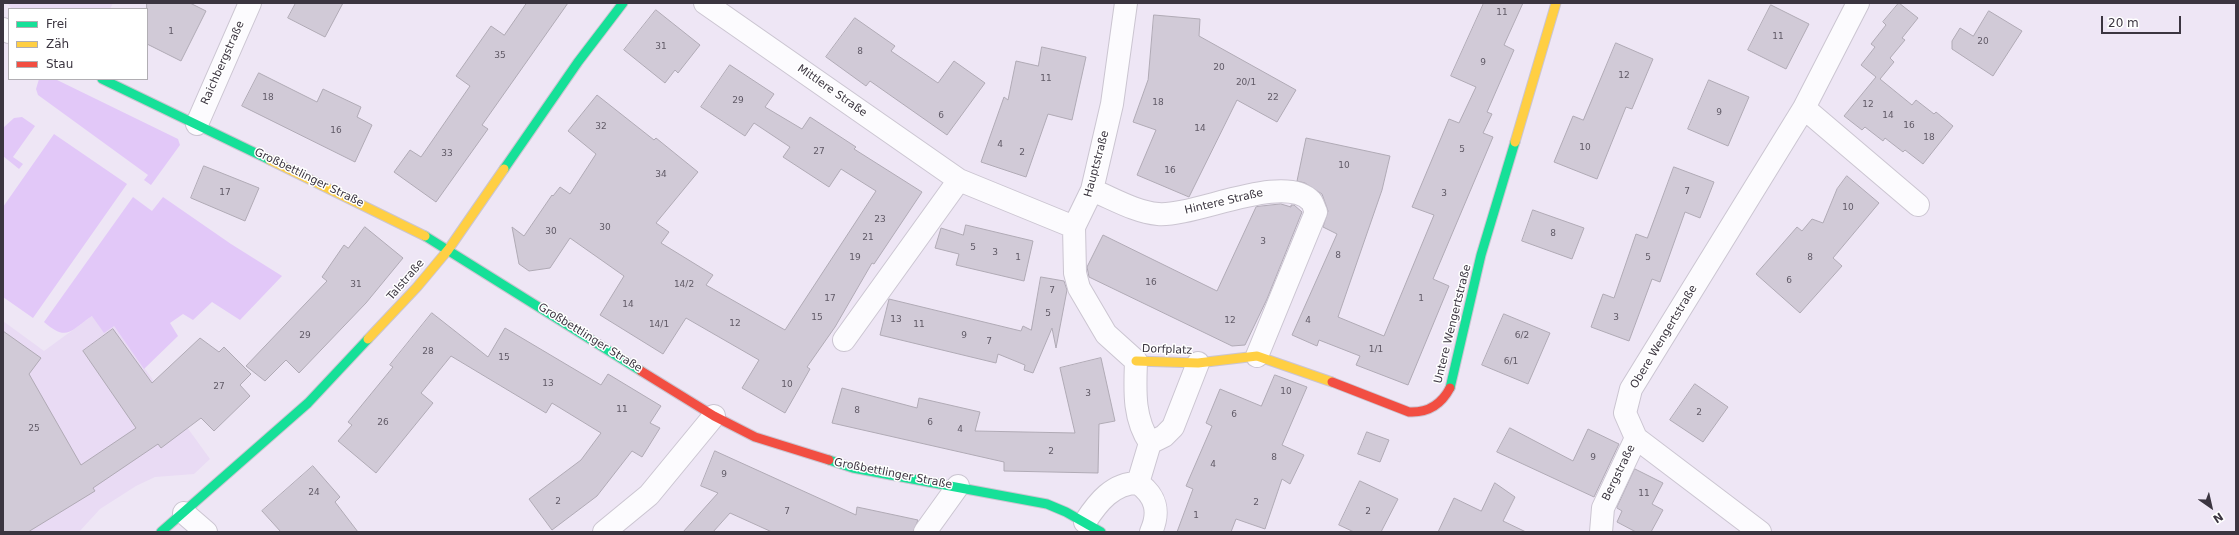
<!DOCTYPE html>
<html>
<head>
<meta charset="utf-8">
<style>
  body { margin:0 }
  #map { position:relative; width:2239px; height:535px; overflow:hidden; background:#eee6f5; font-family:"DejaVu Sans",sans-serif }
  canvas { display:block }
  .frame { position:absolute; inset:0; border:4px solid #3b3540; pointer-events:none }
  .legend { position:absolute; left:8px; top:8px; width:140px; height:72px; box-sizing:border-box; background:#fff; border:1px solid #b1aeb3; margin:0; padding:5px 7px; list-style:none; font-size:12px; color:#3b3540 }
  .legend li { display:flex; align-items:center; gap:8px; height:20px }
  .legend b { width:20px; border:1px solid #b1aeb3 }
  .north { position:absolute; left:2191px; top:487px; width:40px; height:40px; -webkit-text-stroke:3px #fff; paint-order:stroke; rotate:146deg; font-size:11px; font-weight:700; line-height:16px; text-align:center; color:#3b3540 }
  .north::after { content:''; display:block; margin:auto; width:14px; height:18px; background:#3b3540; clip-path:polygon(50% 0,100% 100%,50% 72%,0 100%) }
  .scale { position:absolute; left:2101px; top:16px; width:80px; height:18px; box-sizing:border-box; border:2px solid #3b3540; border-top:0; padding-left:5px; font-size:12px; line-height:14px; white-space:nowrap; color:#3b3540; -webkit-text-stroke:3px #fff; paint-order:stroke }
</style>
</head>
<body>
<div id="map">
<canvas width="2239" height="535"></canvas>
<div class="frame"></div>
<ul class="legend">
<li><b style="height:5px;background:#16e098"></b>Frei</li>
<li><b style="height:5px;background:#ffcf43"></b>Zäh</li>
<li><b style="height:5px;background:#f24e42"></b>Stau</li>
</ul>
<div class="north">N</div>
<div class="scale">20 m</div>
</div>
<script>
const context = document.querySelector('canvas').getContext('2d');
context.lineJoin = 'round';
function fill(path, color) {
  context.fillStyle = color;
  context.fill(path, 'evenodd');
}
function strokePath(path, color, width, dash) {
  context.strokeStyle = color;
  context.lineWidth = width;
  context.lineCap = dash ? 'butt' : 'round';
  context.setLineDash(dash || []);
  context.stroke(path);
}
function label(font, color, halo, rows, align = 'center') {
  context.font = font + ' "DejaVu Sans",sans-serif';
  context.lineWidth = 3;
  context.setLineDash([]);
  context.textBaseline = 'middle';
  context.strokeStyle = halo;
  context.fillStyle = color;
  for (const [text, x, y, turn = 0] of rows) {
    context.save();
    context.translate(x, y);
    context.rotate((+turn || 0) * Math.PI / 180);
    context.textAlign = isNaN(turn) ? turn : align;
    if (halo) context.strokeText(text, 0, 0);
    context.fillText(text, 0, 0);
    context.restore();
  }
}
fill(new Path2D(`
  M7,3H113L110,9H12Z
  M92,316L114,326L210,459L194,474L155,477L136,486L100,509L79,532H3V321L44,351Z`), '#e9dbf4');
fill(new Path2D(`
  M39,79H55L178,139L180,145L151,185L144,180L148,175L38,95L36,89Z
  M22,117L35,126L13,157L23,164L19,169L3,156V128L14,118Z
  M54,134L127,184L33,318L3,297V207Z
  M133,197L152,211L163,197L231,244L282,276L240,320L212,302L193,320L183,314L170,323L178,336L144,369L114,326L104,333L92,316C70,331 67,342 44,322Z`), '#e2c8f8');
const building = new Path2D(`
  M147,3H190L206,11L181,61L147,44Z
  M296,3H343L325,37L288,18Z
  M527,3H568L482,125L488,129L436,202L394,172L410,150L421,157L470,86L456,76L491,26L504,35Z
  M1484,3H1523L1504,45L1514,50L1487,112L1492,114L1483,133L1493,137L1433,279L1449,286L1408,385L1356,365L1360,356L1319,340L1317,346L1292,335L1337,234L1323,227L1328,211L1322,194L1305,183L1297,181L1306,138L1390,156L1382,190L1338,317L1384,336L1434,215L1412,207L1449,119L1459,123L1476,87L1451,76Z
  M1899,3L1918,18L1902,38L1905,40L1890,58L1894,62L1880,79L1912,105L1916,100L1934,114L1936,112L1953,126L1923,164L1905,150L1903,152L1885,138L1883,141L1865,127L1862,130L1844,116L1876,77L1861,65L1875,47L1871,44L1886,25L1883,22Z
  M1771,5L1809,24L1786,69L1748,50Z
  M656,10L700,45L678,73L675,70L665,83L624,50Z
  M1989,11L2022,31L1993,76L1952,49V41L1960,28L1973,36Z
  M1154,15L1200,19L1199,36L1296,90L1277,122L1237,100L1189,197L1137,175L1156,130L1133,122L1148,80Z
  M855,18L895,46L891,51L938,83L954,61L985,83L947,135L870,81L866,86L826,57Z
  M1616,43L1653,59L1632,109L1626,107L1597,179L1554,162L1573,116L1583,120Z
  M1042,47L1086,57L1072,120L1048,114L1026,177L981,162L1004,97L1008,100L1016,61L1038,66Z
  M730,65L774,94L765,107L802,129L810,117L856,147L854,149L922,192L874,264L872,263L835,327L807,367L810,369L785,413L742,388L759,360L686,318L663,354L600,315L624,276L570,238L550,268L529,271L519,264L512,227L524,236L552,195L553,196L560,187L570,194L596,154L568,131L597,95L654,140L656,138L698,172L656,223L669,232L661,243L713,275L706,285L785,330L876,191L841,169L829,187L783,157L790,147L754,123L745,136L701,107Z
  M259,73L317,102L323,89L361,107L357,117L372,125L355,162L242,106Z
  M1709,80L1749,97L1728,146L1688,129Z
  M204,166L259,188L245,221L191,198Z
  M1674,167L1714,182L1700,218L1685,212L1660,282L1652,279L1629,341L1591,327L1603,294L1614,298L1636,234L1647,238Z
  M1847,176L1879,203L1833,258L1842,266L1800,313L1756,274L1797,227L1802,231L1812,219L1823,223L1837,189Z
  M1281,204L1291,207V205H1294L1302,212L1267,299L1245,345L1232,346L1089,277L1087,267L1103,235L1217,291L1256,207Z
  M1533,210L1584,228L1572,259L1522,241Z
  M966,225L1033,241L1024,281L956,265L959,254L935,248L941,228L963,235Z
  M365,227L403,258L366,303L299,373L286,360L265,381L246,366L327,281L322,277L344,245L348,248Z
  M1041,277L1064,281L1067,290L1056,348L1052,328L1033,373L1024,370L1025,365L998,354L996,363L880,335L889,299L1021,331L1023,326L1031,330Z
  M432,313L488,357L505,328L601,385L608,374L661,406L650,423L660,428L642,457L632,451L597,496L552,530L529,499L581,460L601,433L552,403L546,413L451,356L421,393L433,403L376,473L338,441L352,425L348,422L393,367L390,365Z
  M1504,314L1550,333L1528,384L1482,365Z
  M113,329L152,383L200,338L219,352L224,347L251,374L240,385L250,396L214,431L201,418L161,448L158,444L93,488L95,491L28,532H3V331L41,358L29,374L81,465L136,428L83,351Z
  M1101,358L1115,421L1099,424L1098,473L1004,471V462L832,423L842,388L917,408L919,398L980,412L975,431L1075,433L1060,368Z
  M1275,375L1307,387L1282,445L1304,455L1290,484L1282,479L1265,529L1236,519L1231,532H1177L1193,489L1186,486L1212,426L1206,423L1220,389L1261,406Z
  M1695,384L1728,407L1703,442L1670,420Z
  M1510,428L1573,461L1588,429L1619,444L1594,497L1497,452Z
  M1367,432L1389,440L1380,462L1358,454Z
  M715,451L856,515L857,507L918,520L913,532H772L730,513L713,532H683L718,493L701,486Z
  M313,466L340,497L335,502L358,532H281L262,511Z
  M1635,469L1663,483L1652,504L1663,510L1651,532H1636L1617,522L1622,511L1617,508Z
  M1360,481L1398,499L1381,532H1354L1339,525Z
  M1495,483L1515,497L1503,521L1526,532H1438L1454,498L1481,511Z`);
fill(building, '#d1cad7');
strokePath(building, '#b0aab5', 1);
const street = new Path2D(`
  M705,3L959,180L1074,227
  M3,29L9,32
  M1804,108L1918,205
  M197,124L250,3
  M1092,190C1112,198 1135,212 1158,214C1194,217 1284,172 1311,201C1313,203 1314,208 1316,212L1257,356
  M844,340L959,180
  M1150,443L1164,436L1173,427L1198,363
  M1138,483C1156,496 1160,512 1151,532
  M184,513L206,532
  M1085,522C1098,502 1113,483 1138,483L1150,443C1133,418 1135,390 1136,361L1106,334L1079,288L1075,273L1074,227L1092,190L1112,104L1126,3
  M604,532L649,495L714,416
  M925,532L958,486
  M1601,532L1603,508L1636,438
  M1760,532L1636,438L1625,413L1631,389L1804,108L1858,3`);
const fast = new Path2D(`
  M102,79L270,160
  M504,169L578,62L623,3
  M425,236L641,371
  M1450,388L1481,255L1515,142
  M829,460L853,468L1047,504L1066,512L1101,532
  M161,532L308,403L368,339`);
const slow = new Path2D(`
  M1515,142L1556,3
  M270,160L425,236
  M368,339L417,287L448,250L504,169
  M1136,361L1198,363L1257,356L1332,382`);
const jam = new Path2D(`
  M641,371L714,416L755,437L829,460
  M1332,382L1409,412C1428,413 1441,405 1450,388`);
strokePath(street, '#cbc5d1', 24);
strokePath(fast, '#cbc5d1', 11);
strokePath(slow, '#cbc5d1', 11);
strokePath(jam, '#cbc5d1', 11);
strokePath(street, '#fcfbfe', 22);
strokePath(fast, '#16e098', 9);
strokePath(slow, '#ffcf43', 9);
strokePath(jam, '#f24e42', 9);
label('9px', '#605a66', null, [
  ["11",1502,13],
  ["1",171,32],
  ["11",1778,37],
  ["20",1983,42],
  ["31",661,47],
  ["8",860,52],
  ["35",500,56],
  ["9",1483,63],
  ["20",1219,68],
  ["12",1624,76],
  ["11",1046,79],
  ["20/1",1246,83],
  ["18",268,98],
  ["22",1273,98],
  ["29",738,101],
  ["18",1158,103],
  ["12",1868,105],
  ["9",1719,113],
  ["6",941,116],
  ["14",1888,116],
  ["16",1909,126],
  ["32",601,127],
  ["14",1200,129],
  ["16",336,131],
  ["18",1929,138],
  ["4",1000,145],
  ["10",1585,148],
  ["5",1462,150],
  ["27",819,152],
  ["2",1022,153],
  ["33",447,154],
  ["10",1344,166],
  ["16",1170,171],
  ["34",661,175],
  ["7",1687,192],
  ["17",225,193],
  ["3",1444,194],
  ["10",1848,208],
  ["23",880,220],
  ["30",605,228],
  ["30",551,232],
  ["8",1553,234],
  ["21",868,238],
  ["3",1263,242],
  ["5",973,248],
  ["3",995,253],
  ["8",1338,256],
  ["19",855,258],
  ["1",1018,258],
  ["5",1648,258],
  ["8",1810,258],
  ["6",1789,281],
  ["16",1151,283],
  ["31",356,285],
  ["14/2",684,285],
  ["7",1052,291],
  ["17",830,299],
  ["1",1421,299],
  ["14",628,305],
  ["5",1048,314],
  ["15",817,318],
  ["3",1616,318],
  ["13",896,320],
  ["12",1230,321],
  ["4",1308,321],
  ["12",735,324],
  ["14/1",659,325],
  ["11",919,325],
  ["29",305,336],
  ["9",964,336],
  ["6/2",1522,336],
  ["7",989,342],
  ["1/1",1376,350],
  ["28",428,352],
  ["15",504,358],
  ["6/1",1511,362],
  ["13",548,384],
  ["10",787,385],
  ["27",219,387],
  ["10",1286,392],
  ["3",1088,394],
  ["11",622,410],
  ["8",857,411],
  ["2",1699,413],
  ["6",1234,415],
  ["26",383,423],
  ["6",930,423],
  ["25",34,429],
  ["4",960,430],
  ["2",1051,452],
  ["8",1274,458],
  ["9",1593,458],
  ["4",1213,465],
  ["9",724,475],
  ["24",314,493],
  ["11",1644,494],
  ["2",558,502],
  ["2",1256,503],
  ["7",787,512],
  ["2",1368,512],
  ["1",1196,516]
]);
label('11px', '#3b3540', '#fff', [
  ["Raichbergstraße",223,63,-66],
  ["Mittlere Straße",832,91,35],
  ["Hauptstraße",1097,164,-75],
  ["Großbettlinger Straße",309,178,26],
  ["Hintere Straße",1224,202,-13],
  ["Talstraße",406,280,-49],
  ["Untere Wengertstraße",1453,324,-76],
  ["Obere Wengertstraße",1664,337,-59],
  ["Großbettlinger Straße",590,338,32],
  ["Dorfplatz",1167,350,2],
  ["Bergstraße",1619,473,-64],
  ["Großbettlinger Straße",893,474,11]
]);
</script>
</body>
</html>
